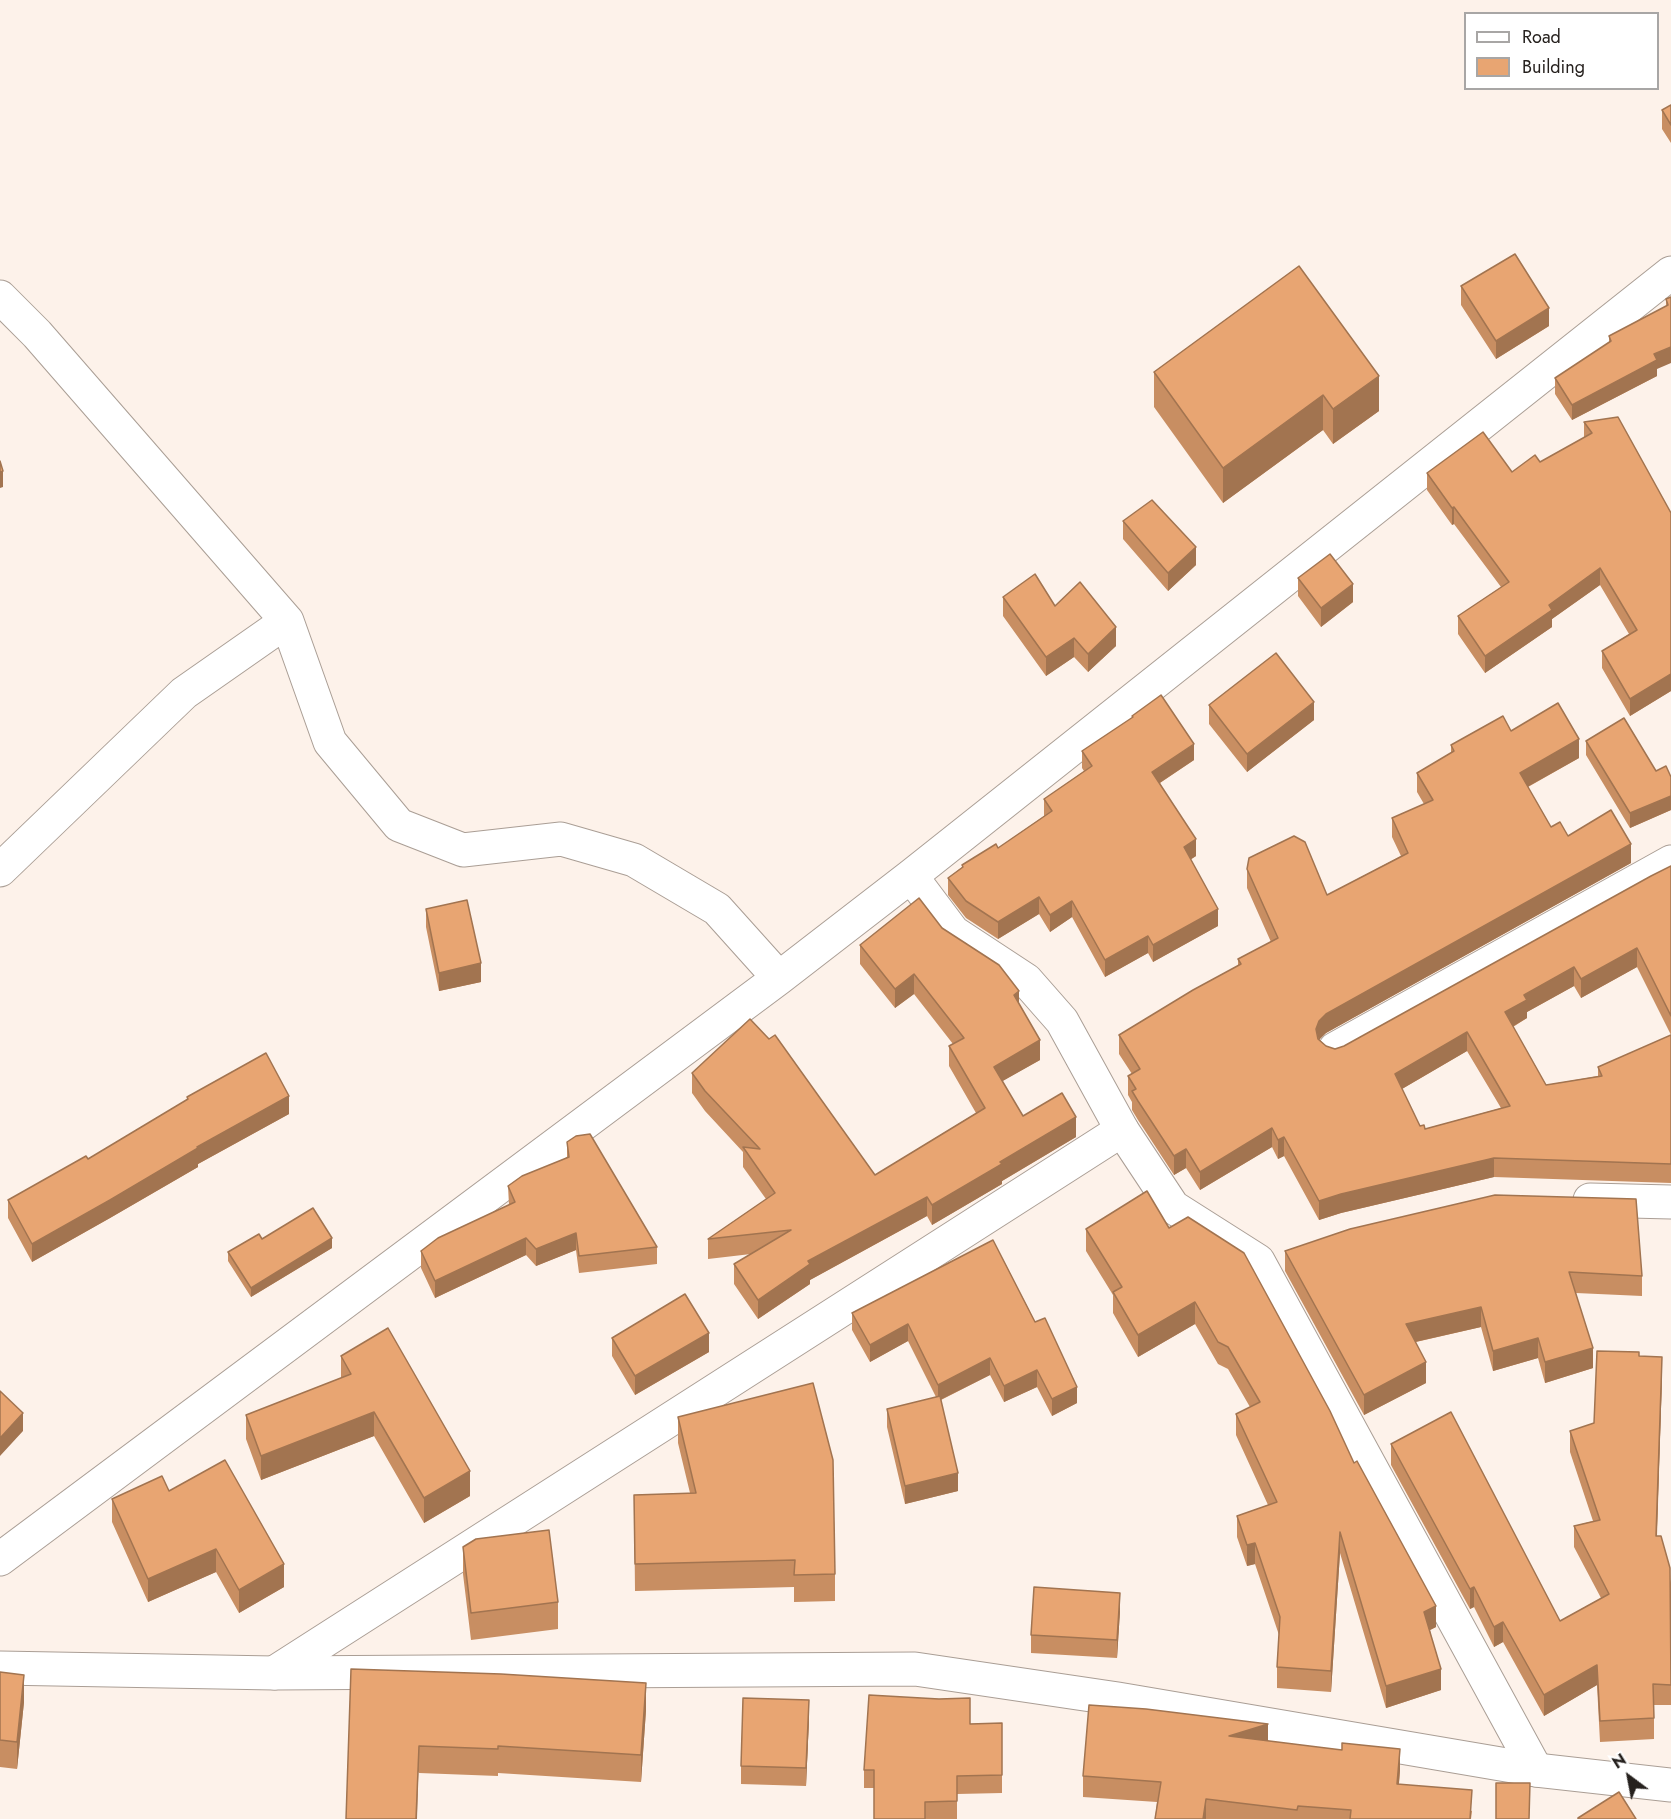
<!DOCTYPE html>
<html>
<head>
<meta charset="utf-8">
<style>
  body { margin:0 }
  #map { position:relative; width:1671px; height:1819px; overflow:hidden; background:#fdf2ea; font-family:Jost,sans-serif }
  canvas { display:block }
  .legend { position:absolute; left:1464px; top:12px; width:195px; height:78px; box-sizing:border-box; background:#fff; border:2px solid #a8a6a5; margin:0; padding:8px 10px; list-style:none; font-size:18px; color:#26211e }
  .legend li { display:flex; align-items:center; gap:12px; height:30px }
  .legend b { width:30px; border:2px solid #a8a6a5 }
  .north { position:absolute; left:1599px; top:1747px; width:60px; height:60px; -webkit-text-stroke:4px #fff; paint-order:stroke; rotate:328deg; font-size:16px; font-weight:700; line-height:24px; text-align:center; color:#26211e }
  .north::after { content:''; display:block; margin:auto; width:21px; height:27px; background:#26211e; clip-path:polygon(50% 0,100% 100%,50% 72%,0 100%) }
</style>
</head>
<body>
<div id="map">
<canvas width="1671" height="1819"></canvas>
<ul class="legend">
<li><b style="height:8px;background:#fff"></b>Road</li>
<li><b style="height:16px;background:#e8a572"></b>Building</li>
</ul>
<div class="north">N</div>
</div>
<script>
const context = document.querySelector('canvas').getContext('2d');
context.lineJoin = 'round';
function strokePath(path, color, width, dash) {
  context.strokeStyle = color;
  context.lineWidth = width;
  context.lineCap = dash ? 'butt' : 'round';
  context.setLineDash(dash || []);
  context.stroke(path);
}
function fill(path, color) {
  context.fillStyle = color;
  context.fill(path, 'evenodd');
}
const pedestrian = new Path2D(`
  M1122,1130L1173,1207L1258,1261L1536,1770
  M1590,1200L1671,1202`);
const minor = new Path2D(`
  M0,297L37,334L287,621L330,742L399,825L463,850L561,839L634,860L717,909L779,978
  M0,870L184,693L287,621
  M1335,1049L1671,862
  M0,1559L779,978L911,876L1671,273
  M274,1673L1122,1130L1062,1021L1026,980L953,932L911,876`);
const tertiary = new Path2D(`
  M0,1668L274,1673L915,1669L1118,1699L1536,1770L1671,1785`);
strokePath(pedestrian, '#aa9e95', 35);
strokePath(minor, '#aa9e95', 35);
strokePath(tertiary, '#aa9e95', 35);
strokePath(pedestrian, '#fff', 33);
strokePath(minor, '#fff', 33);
strokePath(tertiary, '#fff', 33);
fill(new Path2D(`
  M1671,105V143L1662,129V110Z
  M1299,266L1379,411L1333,444L1323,430L1223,503L1154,407V372Z
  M1461,286L1549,326L1496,359L1461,305Z
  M1671,297L1657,369V376L1572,420L1555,394V378L1609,343V336L1666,306V299Z
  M1584,422L1671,513V691L1630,716L1602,668V651L1629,634L1600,585L1552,619V627L1485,673L1458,634V616L1501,587L1454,524L1452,525L1427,490V473L1512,472L1540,462L1584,438Z
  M1123,521L1196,565L1168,591L1123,539Z
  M1298,578L1353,602L1321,627L1298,596Z
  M1003,597L1055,606L1116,646L1088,672L1074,657L1046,676L1003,616Z
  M1209,705L1314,720L1247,772L1209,724Z
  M1132,716L1194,760L1160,783L1196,856L1191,859L1218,926L1153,962L1148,953L1105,977L1072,917L1050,932L1039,914L998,939L966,918L948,895V878L962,867V865L998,848L1044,816V799L1084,771L1082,768V751L1132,718Z
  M1511,731L1579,758L1528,787L1551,827L1568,836L1631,863L1326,1033L1319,1039L1326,1046L1335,1049L1344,1046L1671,866V1183L1494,1177L1341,1213L1319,1220L1284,1156L1278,1159L1272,1147L1200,1190L1186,1168L1174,1175L1138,1120L1132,1110V1102L1128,1095V1076L1132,1074L1119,1054V1035L1238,966V959L1271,942L1247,888V869L1327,895L1401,856L1392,837V818L1424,804L1417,792V773L1451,753V745ZM1637,967L1671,1035L1598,1067V1076L1546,1085L1513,1027L1527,1018V1012L1574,986L1581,998ZM1467,1051L1501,1108L1425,1129L1420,1126L1402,1089Z
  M1586,741L1671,777V810L1630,828L1586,755Z
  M426,909L481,982L439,991L426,927Z
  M942,928L1019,1004L1040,1060L1002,1081L1023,1116L1076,1137L1002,1181V1184L932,1225L927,1216L810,1280V1284L758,1319L734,1284V1264L751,1254L708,1259V1239L766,1199L743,1167V1152L705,1111L692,1093V1073L875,1175L976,1113L949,1066V1046L953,1044L914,994L895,1008L860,964V945Z
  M187,1097L289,1114L198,1164V1167L110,1218L32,1262L8,1218V1200L88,1159L187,1100Z
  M567,1142L657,1247V1264L579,1273L576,1250L536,1266L526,1255L435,1298L421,1268V1251L509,1205L508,1186L567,1158Z
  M1169,1228L1354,1463L1436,1627L1430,1630L1441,1690L1386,1708L1340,1553L1331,1692L1277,1688V1667L1279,1635L1255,1564L1247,1566L1237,1537V1516L1268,1505L1236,1435V1414L1250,1407L1228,1369L1218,1364L1195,1324L1138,1357L1113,1313V1295L1086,1251V1229Z
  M262,1239L332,1248L251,1297L228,1261V1252Z
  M993,1240L1077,1403L1052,1416L1037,1387L1004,1402L990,1375L941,1400L958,1491L905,1504L887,1427V1409L936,1397L908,1341L870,1362L852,1330V1313Z
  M1285,1251L1642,1276V1296L1576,1293L1593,1368L1545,1383L1538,1358L1493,1371L1481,1327L1416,1342L1426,1383L1364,1415L1285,1271Z
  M612,1338L709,1352L635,1395L612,1356Z
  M341,1356L470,1496L424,1523L374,1436L261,1480L246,1439V1415L341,1378Z
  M1639,1356L1662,1377L1657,1536L1671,1583V1705H1654V1739L1600,1742L1597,1685L1544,1716L1503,1642L1494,1647L1474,1607L1470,1609L1391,1465V1444L1560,1621L1601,1598L1574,1547V1526L1593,1521L1570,1452V1431L1594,1423Z
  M678,1417L835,1574V1601L794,1602V1587L635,1591L634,1495L690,1493L678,1443Z
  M169,1491L284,1587L239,1613L216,1572L148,1602L112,1522V1499Z
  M463,1547L558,1602V1629L471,1640L463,1574Z
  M1120,1611L1117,1658L1031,1653V1635Z
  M351,1669L646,1710L641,1782L498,1773V1776L419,1773Z
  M0,1672L24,1702L17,1769L0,1767Z
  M809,1719L806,1786L741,1784V1766Z
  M1002,1723V1793L957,1794V1819H874V1788H864V1770L970,1724Z
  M1268,1741L1400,1770L1399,1784L1472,1811L1471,1819H1155L1157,1802L1083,1797V1776Z`), '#c88e62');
fill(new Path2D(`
  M1549,308V326L1496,359V341Z
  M1671,347V363L1657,369V376L1572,420V405L1654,354Z
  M1379,376V411L1333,444V409Z
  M1323,395V430L1223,503V468Z
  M3,471V487L0,488V472Z
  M1454,507V524L1452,525V508Z
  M1196,547V565L1168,591V573Z
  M1600,568V585L1552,619V627L1485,673V656L1549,605Z
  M1353,584V602L1321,627V608Z
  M1116,627V646L1088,672V654Z
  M1074,638V657L1046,676V657Z
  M1671,674V691L1630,716V699Z
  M1314,702V720L1247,772V754Z
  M1579,739V758L1520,791V773Z
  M1194,744V760L1152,788V772Z
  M1671,796V810L1630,828V813Z
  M1196,839V856L1184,864V847Z
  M1631,844V863L1326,1033L1319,1040L1316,1029L1319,1021L1326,1014Z
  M1039,897V914L998,939V922Z
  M1072,901V917L1050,932V915Z
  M1218,909V926L1153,962V945Z
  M1148,936V953L1105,977V960Z
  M1637,948V967L1581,998V979Z
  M481,963V982L439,991V973Z
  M1574,967V986L1527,1012V1018L1505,1031V1012L1524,995Z
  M914,974V994L895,1008V989Z
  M1019,991V1010L1014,995Z
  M1467,1032V1051L1395,1093V1074Z
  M1040,1040V1060L994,1086V1067Z
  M289,1096V1114L198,1164V1167L110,1218L32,1262V1244L197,1147Z
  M1076,1117V1137L1002,1181V1184L932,1225V1205L1000,1162Z
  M1272,1128V1147L1200,1190V1172Z
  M1284,1137V1156L1278,1159V1140Z
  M1186,1149V1168L1174,1175V1156Z
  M1494,1158V1177L1341,1213L1319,1220V1201L1341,1194Z
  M927,1197V1216L810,1280V1284L758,1319V1300L808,1261Z
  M576,1233V1250L536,1266V1249Z
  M332,1238V1248L251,1297V1288Z
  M526,1238V1255L435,1298V1281Z
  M1195,1302V1324L1138,1357V1335Z
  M1481,1307V1327L1406,1344V1324Z
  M908,1324V1341L870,1362V1345Z
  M709,1333V1352L635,1395V1376Z
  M1538,1338V1358L1493,1371V1351Z
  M1593,1348V1368L1545,1383V1362Z
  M1662,1357V1377L1656,1556V1536Z
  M990,1358V1375L938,1401V1385Z
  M1426,1362V1383L1364,1415V1395Z
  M1037,1370V1387L1004,1402V1386Z
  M1077,1387V1403L1052,1416V1399Z
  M374,1412V1436L261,1480V1456Z
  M23,1413V1431L0,1456V1438Z
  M470,1471V1496L424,1523V1498Z
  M958,1473V1491L905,1504V1486Z
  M1340,1532V1553L1331,1692V1671Z
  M1255,1543V1564L1247,1566V1545Z
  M216,1549V1572L148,1602V1579Z
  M284,1564V1587L239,1613V1590Z
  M1474,1587V1607L1470,1609V1589Z
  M1120,1593V1611L1117,1658V1640Z
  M1436,1606V1627L1424,1633V1612Z
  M1503,1622V1642L1494,1647V1627Z
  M1597,1665V1685L1544,1716V1695Z
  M1441,1669V1690L1386,1708V1686Z
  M24,1675V1702L17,1769V1742Z
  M646,1683V1710L641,1782V1755Z
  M809,1700V1719L806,1786V1768Z
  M1268,1724V1744L1229,1736Z
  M419,1746L417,1819H416Z
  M1400,1749V1770L1397,1805V1784Z
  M1206,1799V1819H1203Z`), '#a27450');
const building = new Path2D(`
  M1671,105V125L1662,110Z
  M1515,254L1549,308L1496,341L1461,286Z
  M1299,266L1379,376L1333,409L1323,395L1223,468L1154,372Z
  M1671,297V347L1654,354L1657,360L1572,405L1555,378L1611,341L1609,336L1668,305L1666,299Z
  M1618,417L1671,513V674L1630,699L1602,651L1637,630L1600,568L1549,605L1552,610L1485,656L1458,616L1509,582L1454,507L1452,508L1427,473L1483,432L1512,472L1535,455L1540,462L1592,433L1584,422Z
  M0,461L3,471L0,472Z
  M1152,500L1196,547L1168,573L1123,521Z
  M1330,554L1353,584L1321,608L1298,578Z
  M1035,574L1055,606L1080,582L1116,627L1088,654L1074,638L1046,657L1003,597Z
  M1276,653L1314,702L1247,754L1209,705Z
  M1161,695L1194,744L1152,772L1196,839L1184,847L1218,909L1153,945L1148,936L1105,960L1072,901L1050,915L1039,897L998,922L966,901L948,878L963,867L962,865L996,844L998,848L1052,811L1044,799L1092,766L1082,751L1133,717L1132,716Z
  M1558,703L1579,739L1520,773L1551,827L1560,822L1568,836L1611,810L1631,844L1326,1014L1319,1021L1316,1029L1318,1039L1326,1046L1335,1049L1344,1046L1651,876L1671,866V1016L1637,948L1581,979L1574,967L1524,995L1527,1000L1505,1012L1546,1085L1602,1076L1598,1067L1671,1035V1164L1494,1158L1341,1194L1319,1201L1284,1137L1278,1140L1272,1128L1200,1172L1186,1149L1174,1156L1138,1101L1132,1091L1136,1089L1128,1076L1140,1069L1119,1035L1193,990L1241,964L1238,959L1278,938L1247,869L1249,858L1294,836L1305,842L1327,895L1408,853L1392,818L1433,800L1417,773L1454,751L1451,745L1503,716L1511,731ZM1467,1032L1510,1106L1425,1129L1424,1125L1420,1126L1395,1074Z
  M1624,718L1656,771L1666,766L1671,777V796L1630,813L1586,741Z
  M919,898L942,928L999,965L1019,991L1014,995L1040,1040L994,1067L1023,1116L1062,1093L1076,1117L1000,1162L1002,1164L932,1205L927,1197L808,1261L810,1264L758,1300L734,1264L791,1230L708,1239L775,1193L743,1147L760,1149L705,1091L692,1073L750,1019L769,1039L775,1035L875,1175L985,1108L949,1046L964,1038L914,974L895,989L860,945Z
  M467,900L481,963L439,973L426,909Z
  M266,1053L289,1096L197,1147L198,1148L110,1200L32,1244L8,1200L86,1156L88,1159L188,1099L187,1097Z
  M590,1134L657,1247L579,1256L576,1233L536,1249L526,1238L435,1281L421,1251L438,1238L515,1202L508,1186L522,1176L569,1157L567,1142L576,1136Z
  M1147,1191L1169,1228L1188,1217L1244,1253L1330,1411L1354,1463L1357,1461L1436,1606L1424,1612L1441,1669L1386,1686L1340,1532L1331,1671L1277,1667L1280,1617L1255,1543L1247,1545L1237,1516L1277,1502L1236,1414L1260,1402L1228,1347L1218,1342L1195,1302L1138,1335L1113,1292L1122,1287L1086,1229Z
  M1495,1195L1636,1199L1642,1276L1569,1272L1593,1348L1545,1362L1538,1338L1493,1351L1481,1307L1406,1324L1426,1362L1364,1395L1285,1251L1350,1229Z
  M313,1208L332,1238L251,1288L228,1252L259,1234L262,1239Z
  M993,1240L1035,1322L1045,1318L1077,1387L1052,1399L1037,1370L1004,1386L990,1358L938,1385L908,1324L870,1345L852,1313Z
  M685,1294L709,1333L635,1376L612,1338Z
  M388,1328L470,1471L424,1498L374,1412L261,1456L246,1415L351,1374L341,1356Z
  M1597,1351L1639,1352V1356L1662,1357L1656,1536H1661L1670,1568L1671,1685L1653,1684L1654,1718L1600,1721L1597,1665L1544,1695L1503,1622L1494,1627L1474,1587L1470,1589L1391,1444L1451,1412L1560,1621L1609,1594L1574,1526L1600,1520L1570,1431L1594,1423Z
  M813,1383L833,1460L835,1574L794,1575L795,1560L635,1564L634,1495L696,1493L678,1417Z
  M0,1391L23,1413L0,1438Z
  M940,1396L958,1473L905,1486L887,1409Z
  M225,1460L284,1564L239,1590L216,1549L148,1579L112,1499L162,1476L169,1491Z
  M549,1530L558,1602L471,1613L463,1547L476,1539Z
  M1034,1587L1120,1593L1117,1640L1031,1635Z
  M351,1669L501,1674L646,1683L641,1755L498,1746V1749L419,1746L416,1819H346Z
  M0,1672L24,1675L17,1742L0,1740Z
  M869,1695L939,1699L970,1698V1724L1002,1723V1775L957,1776V1801L925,1802V1819H874V1770H864Z
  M743,1698L809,1700L806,1768L741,1766Z
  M1089,1705L1146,1709L1268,1724L1229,1736L1342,1750V1743L1400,1749L1397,1784L1472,1790L1470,1819H1350L1351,1810L1298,1806L1297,1810L1206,1799L1203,1819H1155L1161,1782L1083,1776Z
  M1496,1783H1530L1529,1819H1496Z
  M1619,1792L1636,1819H1578V1818Z`);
fill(building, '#e8a572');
strokePath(building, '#a27450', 1.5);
</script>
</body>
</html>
